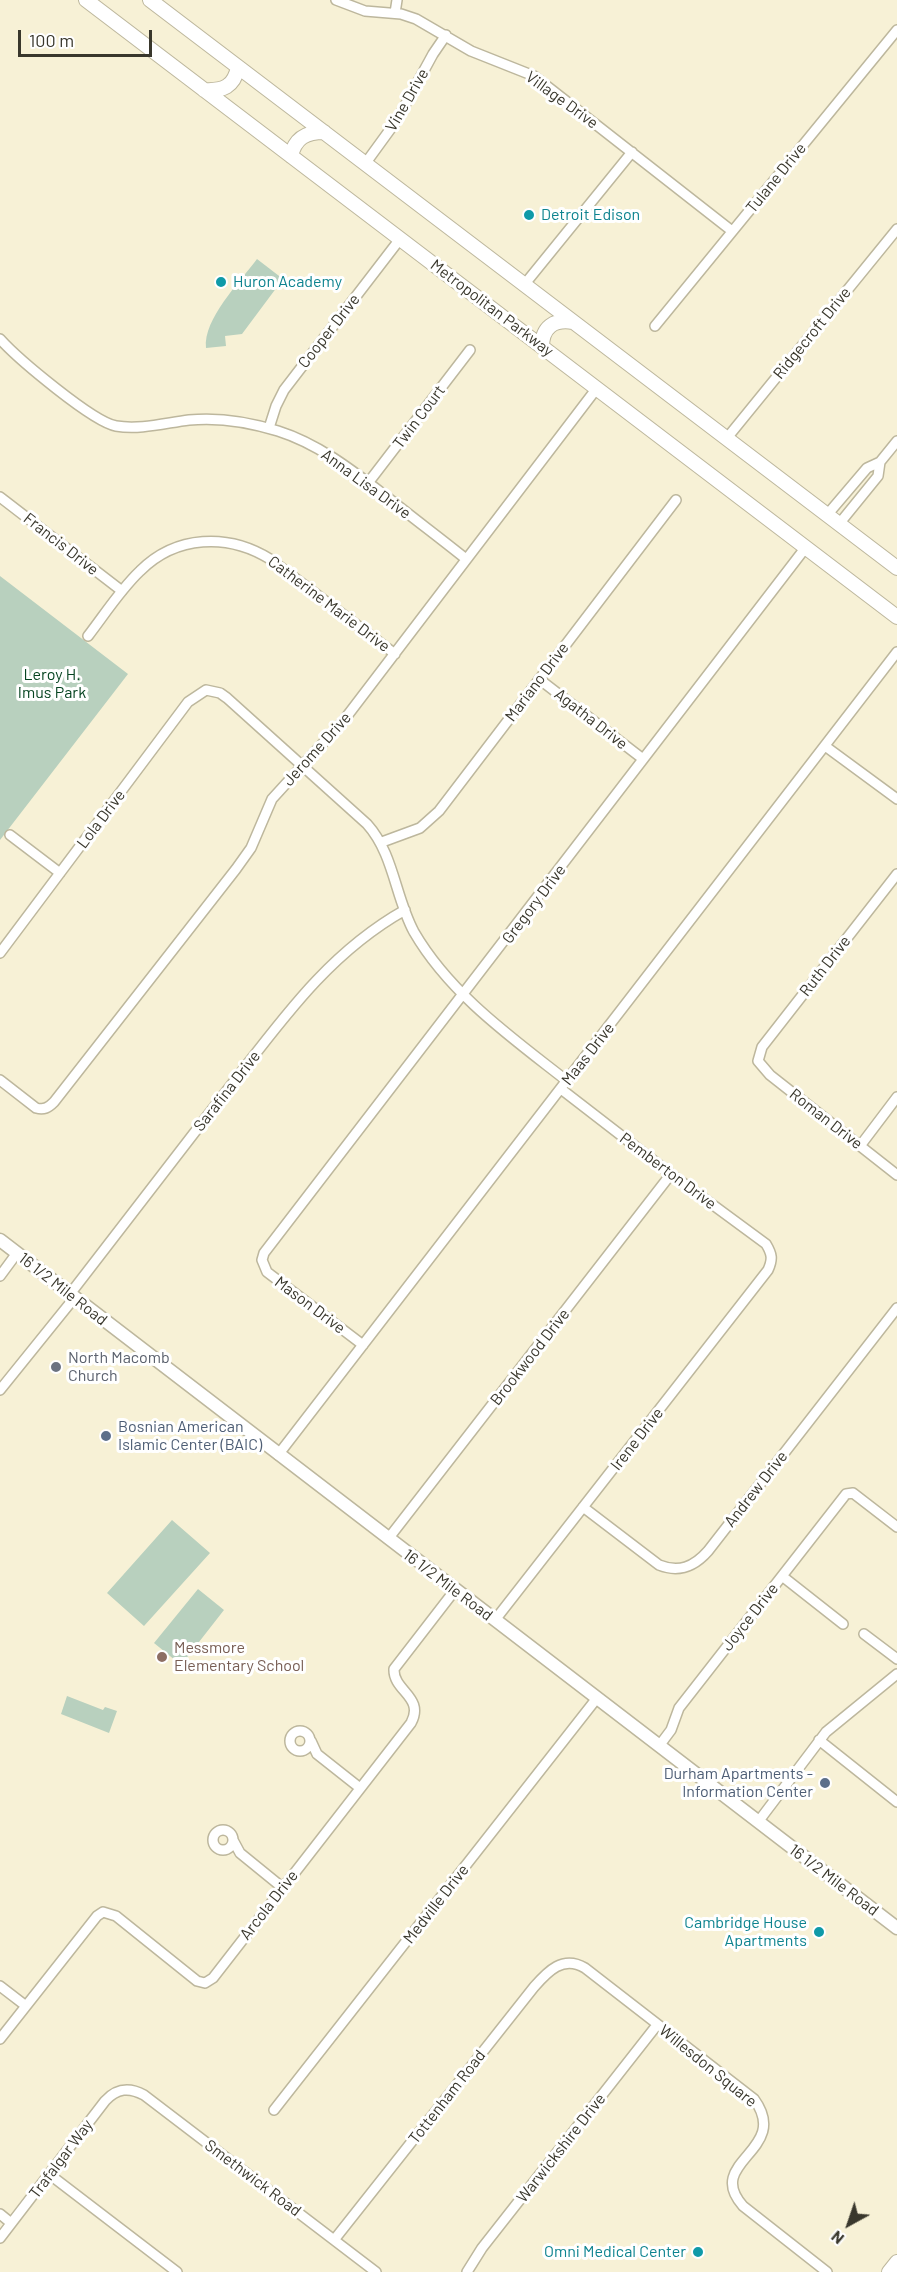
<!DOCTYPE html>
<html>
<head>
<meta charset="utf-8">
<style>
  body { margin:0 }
  #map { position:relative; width:897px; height:2272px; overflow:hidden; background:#f7f1d6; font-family:Barlow,sans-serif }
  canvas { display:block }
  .north { position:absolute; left:819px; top:2194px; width:60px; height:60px; -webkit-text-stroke:4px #fff; paint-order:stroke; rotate:220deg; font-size:16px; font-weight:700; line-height:24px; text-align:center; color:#39372c }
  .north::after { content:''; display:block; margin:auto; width:21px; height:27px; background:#39372c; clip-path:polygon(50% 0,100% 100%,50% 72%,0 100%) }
  .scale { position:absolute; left:18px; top:30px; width:134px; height:27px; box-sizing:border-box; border:3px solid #39372c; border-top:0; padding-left:8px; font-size:18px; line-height:21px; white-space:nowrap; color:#39372c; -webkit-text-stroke:4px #fff; paint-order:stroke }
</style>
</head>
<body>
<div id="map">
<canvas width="897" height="2272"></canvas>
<div class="north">N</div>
<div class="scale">100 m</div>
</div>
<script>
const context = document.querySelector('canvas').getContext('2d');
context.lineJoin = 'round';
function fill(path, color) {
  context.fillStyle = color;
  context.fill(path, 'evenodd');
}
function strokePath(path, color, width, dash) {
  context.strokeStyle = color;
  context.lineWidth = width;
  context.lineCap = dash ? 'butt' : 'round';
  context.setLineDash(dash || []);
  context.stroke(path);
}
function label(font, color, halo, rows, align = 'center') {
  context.font = font + ' Barlow,sans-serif';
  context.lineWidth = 6;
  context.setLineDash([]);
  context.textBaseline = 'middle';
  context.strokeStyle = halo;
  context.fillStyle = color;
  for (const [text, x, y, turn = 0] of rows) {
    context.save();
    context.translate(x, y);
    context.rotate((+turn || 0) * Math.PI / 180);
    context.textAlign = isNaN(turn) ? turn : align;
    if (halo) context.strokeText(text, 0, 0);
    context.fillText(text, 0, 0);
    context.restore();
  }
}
fill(new Path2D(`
  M257,259L283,279L242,334L225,336L226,346L206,348C203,319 240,282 257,259Z
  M0,576L128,674L0,840Z
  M172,1520L210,1553L144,1626L107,1593Z
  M198,1589L224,1610L181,1665L154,1643Z
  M67,1696L103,1710L105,1707L117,1711L109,1733L61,1714Z`), '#b8d0be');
const street = new Path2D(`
  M336,0L365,11L401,14L416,19L471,51L534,76L732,231
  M395,13L397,0
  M365,164L397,120L433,54L446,35
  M524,285L632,152
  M655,326L897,30
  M0,339C18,359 93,422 116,426C140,430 165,423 189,420C219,417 249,422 278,431C319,444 353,471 387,497C413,518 440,538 466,559
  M269,428L276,406L284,390L400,239
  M727,438L897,229
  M368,483L470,350
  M0,497L122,591
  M827,515L867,468L880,462L897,441
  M839,524L878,476L880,462
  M88,636C105,614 120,590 140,571C176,535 228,533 270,559L395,654
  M539,679L643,759
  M825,746L897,799
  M10,835L60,873
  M382,842L420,828L439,811L676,500
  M897,874L762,1047L758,1061L770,1075L897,1175
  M0,953L188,702L206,690L220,693L227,698L367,824C394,854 395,897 414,932C450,994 511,1037 567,1081
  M0,1080L36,1108C44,1110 48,1108 54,1102L236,869L251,848L272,799L344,720L597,388
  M860,1146L897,1097
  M0,1276L17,1253
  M70,1294C119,1230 169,1166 218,1102C275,1030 323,956 405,910
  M363,1345L267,1272L262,1260L264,1253L806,547
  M0,1390L75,1297
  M278,1455L897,652
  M583,1507L659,1565C679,1573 694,1567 708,1551L897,1308
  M388,1539L671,1174
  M782,1576L843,1624
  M495,1620L768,1270C773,1259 772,1254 766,1244L671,1174L561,1089
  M864,1634L897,1659
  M290 1741a10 10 0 1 1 20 0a10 10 0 1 1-20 0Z
  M819,1740L897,1802
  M311,1741L317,1754L360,1788
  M659,1746L671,1730L679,1708L846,1494L853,1493L897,1527
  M758,1822L826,1732L897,1674
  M213 1840a10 10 0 1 1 20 0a10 10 0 1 1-20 0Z
  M233,1840L240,1853L283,1888
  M0,1986L26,2006
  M0,2039L97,1916L103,1912L116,1916L197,1981L205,1983L213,1978L411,1723C425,1697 393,1691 394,1669L455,1590
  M274,2110L597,1698
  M49,2174L177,2272
  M0,2214L11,2223
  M0,2238L105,2101C117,2088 129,2087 144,2095L376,2272
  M334,2240L534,1987C548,1971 563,1955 585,1968L754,2099C792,2151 703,2161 743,2206L827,2272
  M467,2272L482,2248L657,2025`);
const secondary = new Path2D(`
  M0,1240L897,1928`);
const primary = new Path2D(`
  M86,0L897,617
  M150,0L897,568
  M204,90C223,91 234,87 238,67
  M291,156C295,138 306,132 324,132
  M542,347C542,327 554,319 573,322
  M889,2272L897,2262`);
strokePath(street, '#bdb79d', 12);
strokePath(secondary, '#bdb79d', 15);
strokePath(primary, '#bdb79d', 16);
strokePath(street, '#fff', 9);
strokePath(secondary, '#fff', 12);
strokePath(primary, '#fff', 14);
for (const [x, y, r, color] of [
  [529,215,6,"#0f9aa8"],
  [221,282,6,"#0f9aa8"],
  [56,1367,6,"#6b7280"],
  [106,1436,6,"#5c6f8a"],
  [162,1657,6,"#8d6e63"],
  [825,1783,6,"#5c6f8a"],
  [819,1932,6,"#0f9aa8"],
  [698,2252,6,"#0f9aa8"]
]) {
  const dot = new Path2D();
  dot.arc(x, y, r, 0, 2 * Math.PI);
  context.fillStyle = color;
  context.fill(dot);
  strokePath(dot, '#fff', 2);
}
label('16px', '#39372c', '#fff', [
  ["Vine Drive",407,100,-60],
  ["Village Drive",562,100,36],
  ["Tulane Drive",776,178,-51],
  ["Metropolitan Parkway",492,308,37],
  ["Cooper Drive",329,331,-52],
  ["Ridgecroft Drive",812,333,-51],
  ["Twin Court",419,417,-53],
  ["Anna Lisa Drive",366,484,36],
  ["Francis Drive",61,544,38],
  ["Catherine Marie Drive",329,604,37],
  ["Mariano Drive",537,682,-53],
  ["Agatha Drive",591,719,38],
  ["Jerome Drive",317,749,-48],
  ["Lola Drive",101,819,-53],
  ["Gregory Drive",534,904,-53],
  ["Ruth Drive",825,966,-52],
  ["Maas Drive",588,1054,-52],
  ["Sarafina Drive",227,1091,-52],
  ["Roman Drive",826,1119,38],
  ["Pemberton Drive",668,1171,37],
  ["16 1/2 Mile Road",63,1289,38],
  ["Mason Drive",310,1305,37],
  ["Brookwood Drive",530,1357,-52],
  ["Irene Drive",637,1439,-52],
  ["Andrew Drive",756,1489,-52],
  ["16 1/2 Mile Road",448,1585,37],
  ["Joyce Drive",750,1617,-52],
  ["16 1/2 Mile Road",834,1880,37],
  ["Medville Drive",436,1904,-52],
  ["Arcola Drive",269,1905,-52],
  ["Willesdon Square",708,2066,39],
  ["Tottenham Road",447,2097,-52],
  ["Warwickshire Drive",561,2148,-52],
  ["Trafalgar Way",61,2159,-53],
  ["Smethwick Road",253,2178,37]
]);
label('16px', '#0d838f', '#fff', [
  ["Detroit Edison",541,215],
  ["Huron Academy",233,282],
  ["Cambridge House",807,1923,"right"],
  ["Apartments",807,1941,"right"],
  ["Omni Medical Center",686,2252,"right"]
], 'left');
label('16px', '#064421', '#fff', [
  ["Leroy H.",52,675],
  ["Imus Park",52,693]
]);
label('16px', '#5b616d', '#fff', [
  ["North Macomb",68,1358],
  ["Church",68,1376]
], 'left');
label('16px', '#4e5e75', '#fff', [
  ["Bosnian American",118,1427],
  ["Islamic Center (BAIC)",118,1445],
  ["Durham Apartments -",813,1774,"right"],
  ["Information Center",813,1792,"right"]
], 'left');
label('16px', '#785e54', '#fff', [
  ["Messmore",174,1648],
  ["Elementary School",174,1666]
], 'left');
</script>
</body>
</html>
